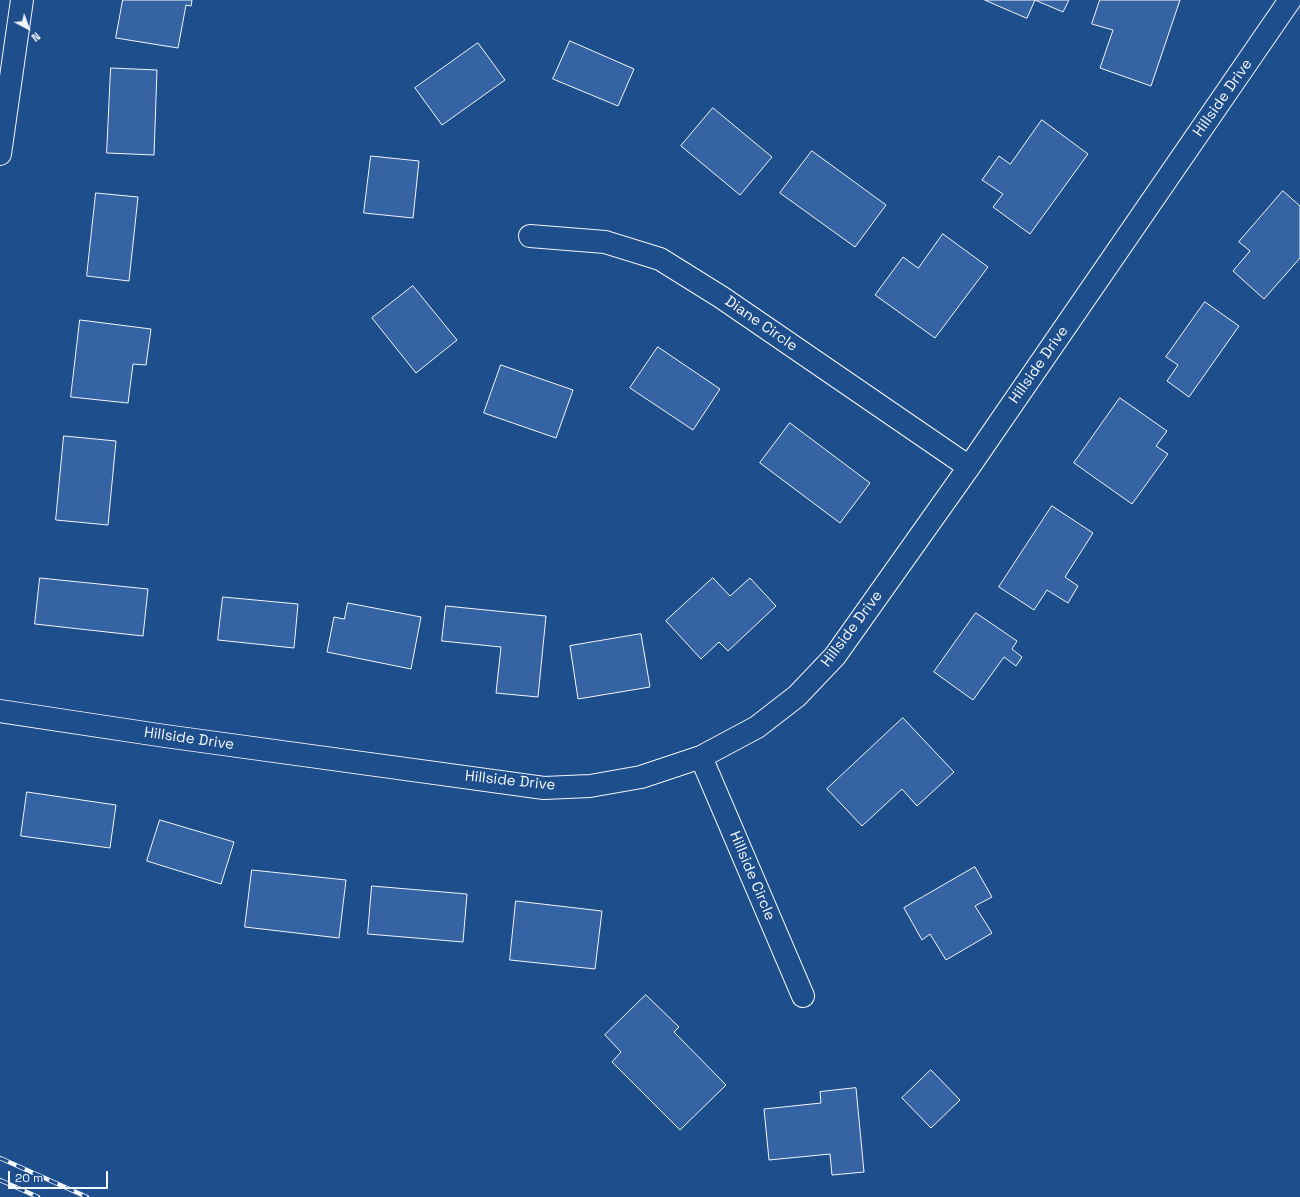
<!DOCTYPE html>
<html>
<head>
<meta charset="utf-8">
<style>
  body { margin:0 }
  #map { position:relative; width:1300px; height:1197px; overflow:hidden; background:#1f4e8c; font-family:"Space Grotesk",sans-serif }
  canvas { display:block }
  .north { position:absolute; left:8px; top:8px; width:40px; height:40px; -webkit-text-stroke:3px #1f4e8c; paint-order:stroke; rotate:139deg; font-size:11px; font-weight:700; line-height:16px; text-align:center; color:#f2f6ff }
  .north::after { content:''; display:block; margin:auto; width:14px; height:18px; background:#f2f6ff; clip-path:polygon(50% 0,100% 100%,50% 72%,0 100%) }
  .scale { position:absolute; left:8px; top:1171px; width:100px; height:18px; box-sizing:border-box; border:2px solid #f2f6ff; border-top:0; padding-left:5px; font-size:12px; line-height:14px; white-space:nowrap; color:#f2f6ff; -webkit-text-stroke:3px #1f4e8c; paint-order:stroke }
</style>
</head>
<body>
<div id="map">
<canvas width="1300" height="1197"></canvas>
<div class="north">N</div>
<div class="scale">20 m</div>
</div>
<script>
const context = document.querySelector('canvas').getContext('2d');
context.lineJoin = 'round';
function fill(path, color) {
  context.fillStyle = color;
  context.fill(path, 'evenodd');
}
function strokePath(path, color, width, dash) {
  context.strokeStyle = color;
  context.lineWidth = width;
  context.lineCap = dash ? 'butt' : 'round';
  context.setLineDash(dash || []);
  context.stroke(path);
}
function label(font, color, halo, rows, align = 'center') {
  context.font = font + ' "Space Grotesk",sans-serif';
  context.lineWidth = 3;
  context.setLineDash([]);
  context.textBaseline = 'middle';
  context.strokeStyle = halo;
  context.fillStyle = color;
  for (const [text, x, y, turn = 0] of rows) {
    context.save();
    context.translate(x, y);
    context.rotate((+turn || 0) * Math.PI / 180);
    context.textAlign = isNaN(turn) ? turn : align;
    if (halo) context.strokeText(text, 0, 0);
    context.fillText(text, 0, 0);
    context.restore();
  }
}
const building = new Path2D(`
  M123,0H192L191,6L186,5L178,48L116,38Z
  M985,0H1069L1063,12L1035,0L1027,18Z
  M1100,0H1180L1151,86L1100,68L1113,30L1092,24Z
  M570,41L634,69L618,106L553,79Z
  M478,43L505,80L442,125L415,88Z
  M111,68L157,70L154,155L107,153Z
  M713,108L772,157L740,195L681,146Z
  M1042,120L1088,154L1030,234L993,207L1003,194L982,180L999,156L1010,164Z
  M812,151L886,205L855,247L780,193Z
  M371,156L419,161L413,218L364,213Z
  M1283,191L1300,206V258L1264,299L1233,271L1250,251L1239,242Z
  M96,193L138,197L129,281L87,276Z
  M943,234L988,267L935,338L875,295L903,257L918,268Z
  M413,286L457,340L416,373L372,318Z
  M1205,302L1239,326L1189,397L1167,381L1178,365L1166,357Z
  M80,320L151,329L146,365L133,364L128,403L71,397Z
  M658,347L720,389L693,430L630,388Z
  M501,365L573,390L556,438L484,413Z
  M1120,398L1167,431L1156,446L1168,454L1132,504L1074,463Z
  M790,423L870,483L840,523L760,463Z
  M64,436L116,441L108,525L56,520Z
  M1052,506L1093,533L1065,577L1078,586L1068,603L1047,590L1034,610L999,587Z
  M40,578L148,589L143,636L35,624Z
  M713,578L730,596L750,578L776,606L728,651L719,642L701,659L666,621Z
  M223,597L298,604L294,648L218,640Z
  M348,603L421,617L411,669L327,652L334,617L344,619Z
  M446,606L546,616L538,697L496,693L501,647L442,641Z
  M976,613L1017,641L1012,649L1022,657L1016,666L1004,657L973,700L934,672Z
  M641,634L650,687L578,699L570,646Z
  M903,718L954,772L917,806L902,789L862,826L827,789Z
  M27,792L116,805L110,848L21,836Z
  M160,820L234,842L221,884L147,861Z
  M975,867L992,897L975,906L992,933L946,960L930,934L922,940L904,908Z
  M252,870L346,880L339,938L245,927Z
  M372,886L467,894L463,942L368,934Z
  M516,901L602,911L595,969L510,960Z
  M646,995L679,1027L674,1032L726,1085L680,1130L612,1062L621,1052L605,1035Z
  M931,1070L960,1100L931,1128L902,1098Z
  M856,1088L864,1172L832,1175L830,1154L769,1160L764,1109L821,1103L820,1092Z`);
fill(building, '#3563a3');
strokePath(building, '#f2f6ff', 1);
const street = new Path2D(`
  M530,236L605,242L660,259L721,297L969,467
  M0,711L165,736L544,788L590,786L641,777L701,757L757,727L797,696L835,656L969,467L1290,0
  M701,757L803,996`);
const secondary = new Path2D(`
  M0,154L22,0`);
strokePath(street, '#f2f6ff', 24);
strokePath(secondary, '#f2f6ff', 24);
strokePath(street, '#1f4e8c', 22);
strokePath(secondary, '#1f4e8c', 22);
const rail = new Path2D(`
  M0,1158L87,1197
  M0,1180L38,1197`);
strokePath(rail, '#f2f6ff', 4.5);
strokePath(rail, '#1f4e8c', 3, [9]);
label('15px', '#f2f6ff', '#1f4e8c', [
  ["Hillside Drive",1223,98,-55],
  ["Diane Circle",761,324,35],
  ["Hillside Drive",1039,365,-55],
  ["Hillside Drive",852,629,-53],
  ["Hillside Drive",189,739,8],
  ["Hillside Drive",510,781,6],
  ["Hillside Circle",752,876,67]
]);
</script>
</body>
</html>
